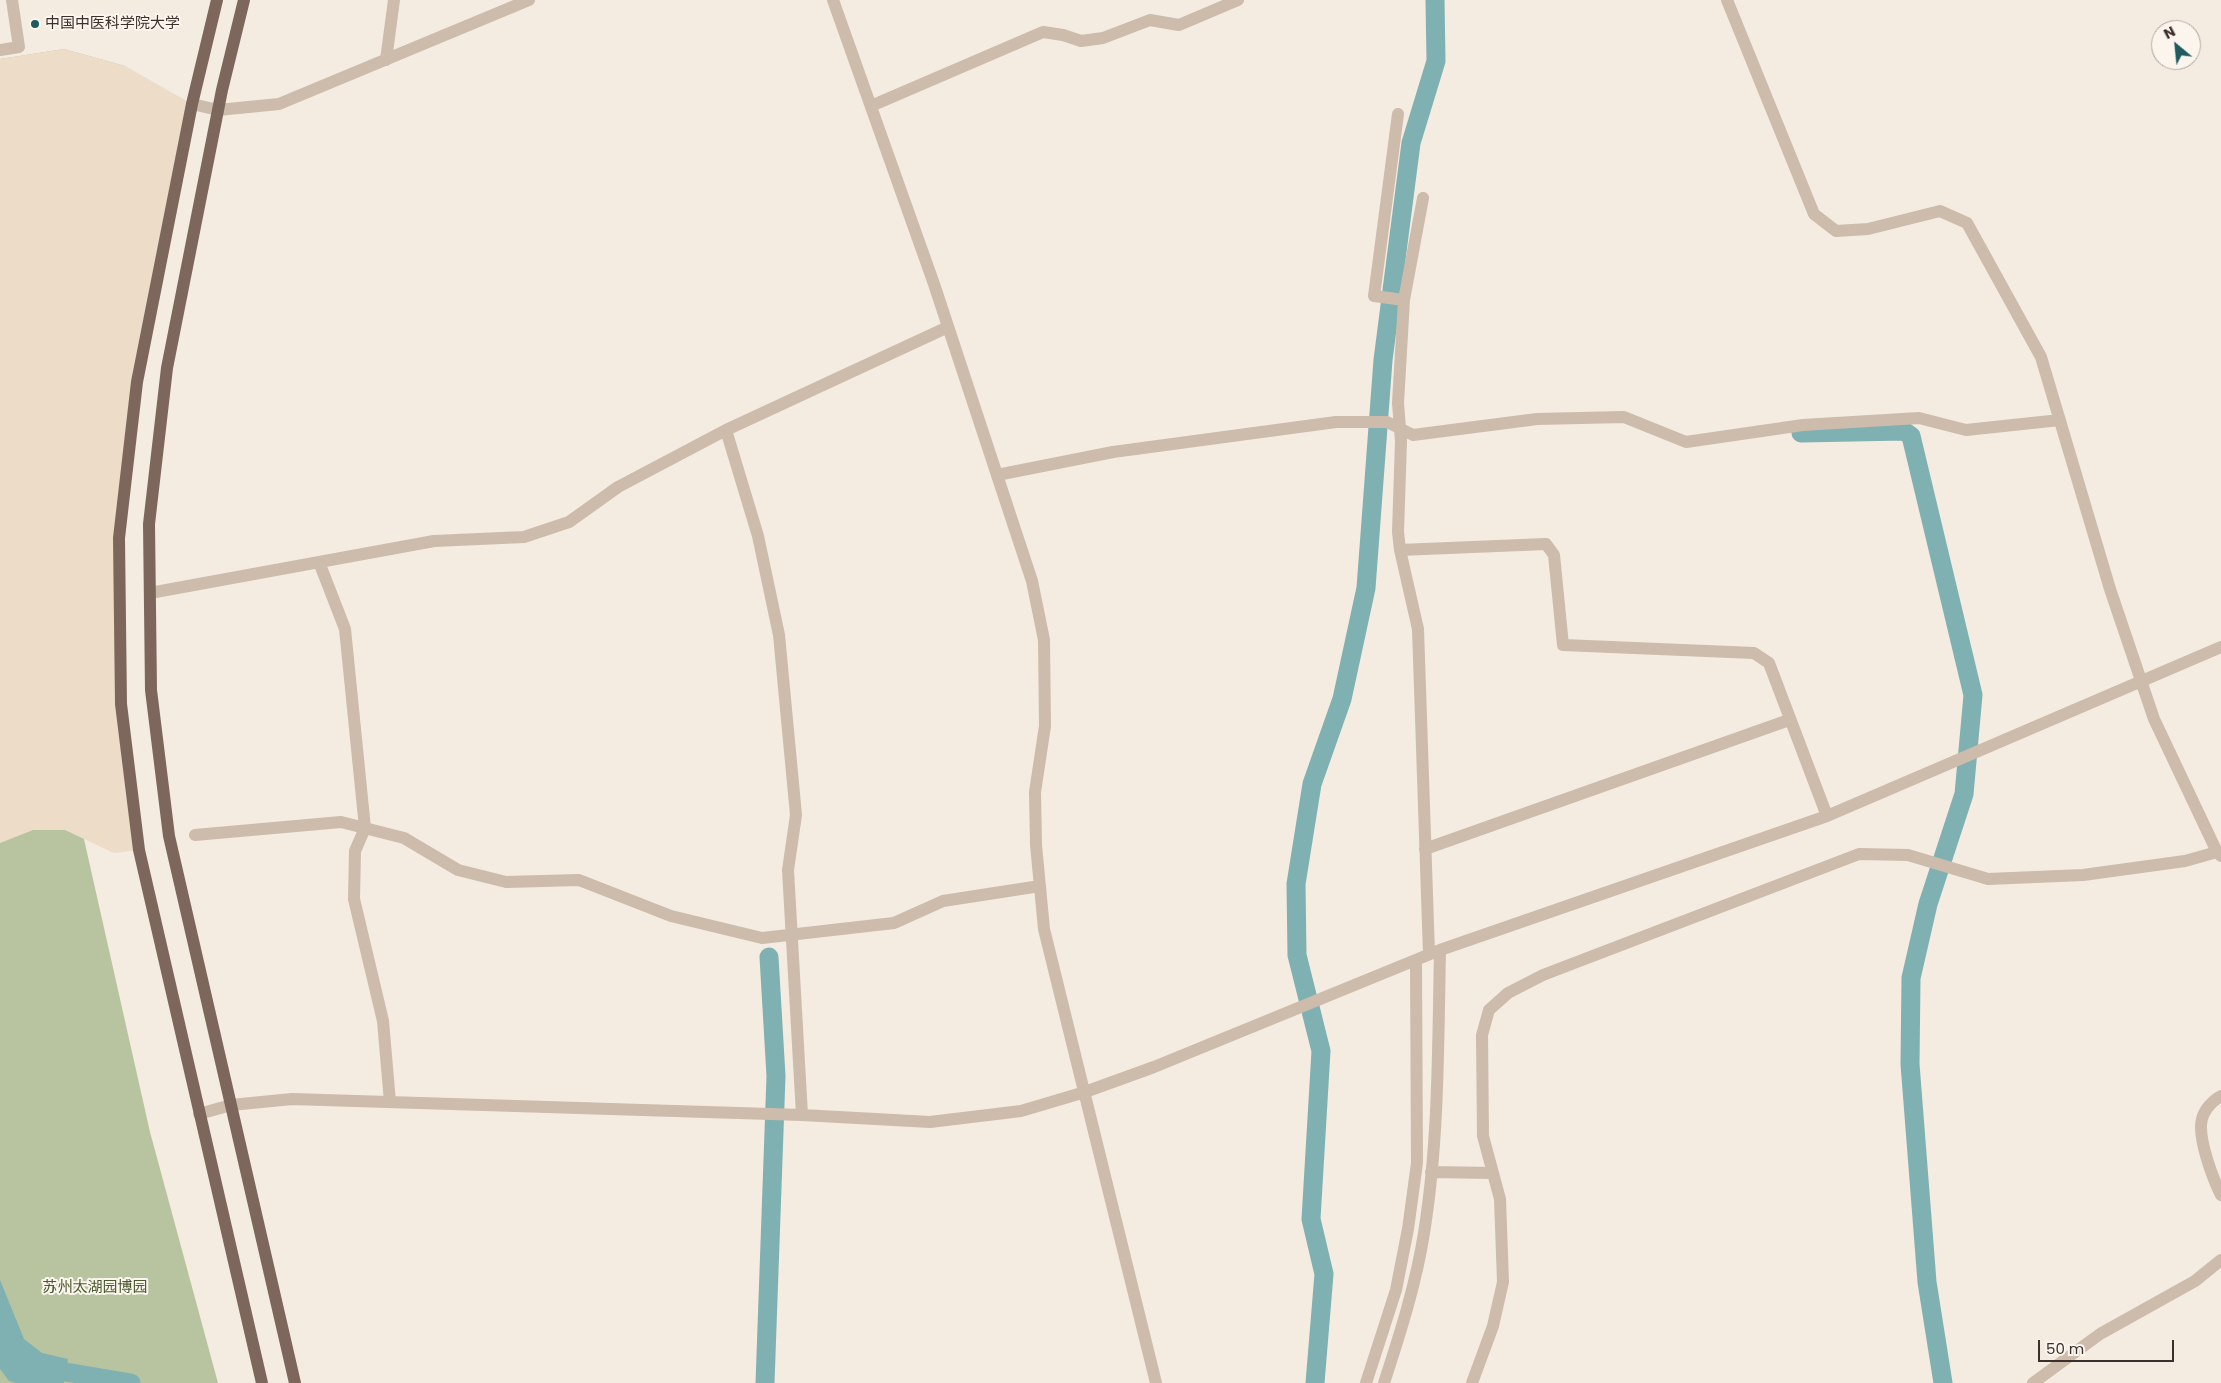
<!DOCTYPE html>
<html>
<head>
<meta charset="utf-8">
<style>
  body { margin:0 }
  #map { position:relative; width:2221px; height:1383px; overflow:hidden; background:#f4ebe1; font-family:Poppins,sans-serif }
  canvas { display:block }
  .north { position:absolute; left:2151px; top:20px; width:50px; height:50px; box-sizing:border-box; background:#fbf5ee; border:1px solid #aea6a0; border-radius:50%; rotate:332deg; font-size:14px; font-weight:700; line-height:20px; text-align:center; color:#3b302b }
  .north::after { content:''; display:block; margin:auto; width:18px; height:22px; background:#1f5a5e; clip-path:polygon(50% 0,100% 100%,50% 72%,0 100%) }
  .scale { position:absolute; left:2038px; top:1340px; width:136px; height:22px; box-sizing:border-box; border:2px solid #3b302b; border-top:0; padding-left:6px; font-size:15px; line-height:18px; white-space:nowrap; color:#3b302b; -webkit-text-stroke:4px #fbf5ee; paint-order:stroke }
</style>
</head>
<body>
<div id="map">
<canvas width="2221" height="1383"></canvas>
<div class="north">N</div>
<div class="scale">50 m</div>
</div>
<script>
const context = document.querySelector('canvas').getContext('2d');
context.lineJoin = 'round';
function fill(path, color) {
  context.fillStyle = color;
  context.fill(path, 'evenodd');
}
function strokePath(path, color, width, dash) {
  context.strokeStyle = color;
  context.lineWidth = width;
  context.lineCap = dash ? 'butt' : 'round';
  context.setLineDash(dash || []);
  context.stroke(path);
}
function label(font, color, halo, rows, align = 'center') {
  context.font = font + ' Poppins,"Noto Sans SC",sans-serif';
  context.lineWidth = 4;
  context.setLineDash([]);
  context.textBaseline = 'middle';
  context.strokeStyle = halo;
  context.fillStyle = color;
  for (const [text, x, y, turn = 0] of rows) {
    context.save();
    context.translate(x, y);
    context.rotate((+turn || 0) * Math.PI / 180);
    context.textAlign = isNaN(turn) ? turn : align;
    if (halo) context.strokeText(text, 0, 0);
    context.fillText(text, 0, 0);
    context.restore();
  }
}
fill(new Path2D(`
  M64,49L125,66L59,380L54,706L150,1132L218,1383H0V59Z`), '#b8c4a0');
fill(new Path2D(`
  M64,49L125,66L192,104L137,382L119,538L121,704L139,850L114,853L65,830H33L0,843V59Z`), '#ecdcc8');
fill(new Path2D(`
  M0,1280L24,1339L42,1353L68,1359L64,1383H16L9,1381L0,1369Z`), '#7fb0b2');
strokePath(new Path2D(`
  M1801,433L1904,431L1911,436L1973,695L1964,794L1928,904L1911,978L1910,1064L1927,1282L1943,1383
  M46,1371L66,1372L131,1383
  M765,1383L776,1076L769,957
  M1315,1383L1324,1274L1311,1219L1321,1051L1297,955L1296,884L1312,784L1342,699L1366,588L1383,360L1411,143L1436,61L1435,0`), '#7fb0b2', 19);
strokePath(new Path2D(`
  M833,0L934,284L1032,581L1044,640L1045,726L1035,792L1036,845L1044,929L1156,1383
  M1727,0L1814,214L1836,231L1868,229L1940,211L1967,223L2041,357L2110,589L2154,719L2217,852L2221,856
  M0,50L19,47L12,0
  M386,60L394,0
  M192,104L218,110L279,104L529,0
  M871,106L1043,32L1063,35L1081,41L1103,38L1150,20L1179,25L1238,0
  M1398,114L1374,296L1404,300
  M1423,198L1404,300L1398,403L1401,441L1398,532L1400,550L1418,629L1429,954
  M726,430L758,536L779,635L796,815L788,870L802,1115
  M997,475L1113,452L1336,422H1387L1413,435L1537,419L1624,417L1686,442L1803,425L1919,418L1966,430L2060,420
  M1400,550L1546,544L1554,555L1563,645L1754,653L1769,663L1827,816
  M319,562L345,629L365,828L355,851L354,899L383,1021L390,1102
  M150,593L434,541L524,537L569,522L618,487L726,430L948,327
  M195,835L341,822L404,838L458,870L506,882L579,880L671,916L762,938L894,923L943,901L1040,886
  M1425,849L1789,720
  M2221,1096C2213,1100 2204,1110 2202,1119C2197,1137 2213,1179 2221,1195
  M199,1114L231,1105L292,1099L802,1115L930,1122L1021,1111L1085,1092L1154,1067L1440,950L1827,816L2221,647
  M1431,1172L1493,1173
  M1366,1383L1396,1290L1408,1229L1417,1163L1416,960
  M1384,1383C1400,1334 1416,1284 1424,1233C1439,1140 1438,1044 1440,950
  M1472,1383L1493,1326L1503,1282L1500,1199L1483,1136L1482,1035L1489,1010L1508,993L1543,975L1859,854L1908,855L1988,879L2083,875L2185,861L2217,852
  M2033,1383L2100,1334L2195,1281L2221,1260`), '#cdbbac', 12);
strokePath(new Path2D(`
  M217,0L192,104L137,382L119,538L121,704L139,850L262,1383
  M244,0L222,90L167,368L149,524L151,690L169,836L295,1383`), '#7d675c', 12);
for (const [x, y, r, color] of [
  [35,24,5,"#1f5a5e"]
]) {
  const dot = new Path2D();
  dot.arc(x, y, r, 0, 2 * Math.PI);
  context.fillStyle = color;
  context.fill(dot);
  strokePath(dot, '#fbf5ee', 2);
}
label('15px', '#3b302b', '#fbf5ee', [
  ["中国中医科学院大学",45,24]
], 'left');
label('15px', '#4a5a2e', '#fbf5ee', [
  ["苏州太湖园博园",95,1288]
]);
</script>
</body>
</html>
